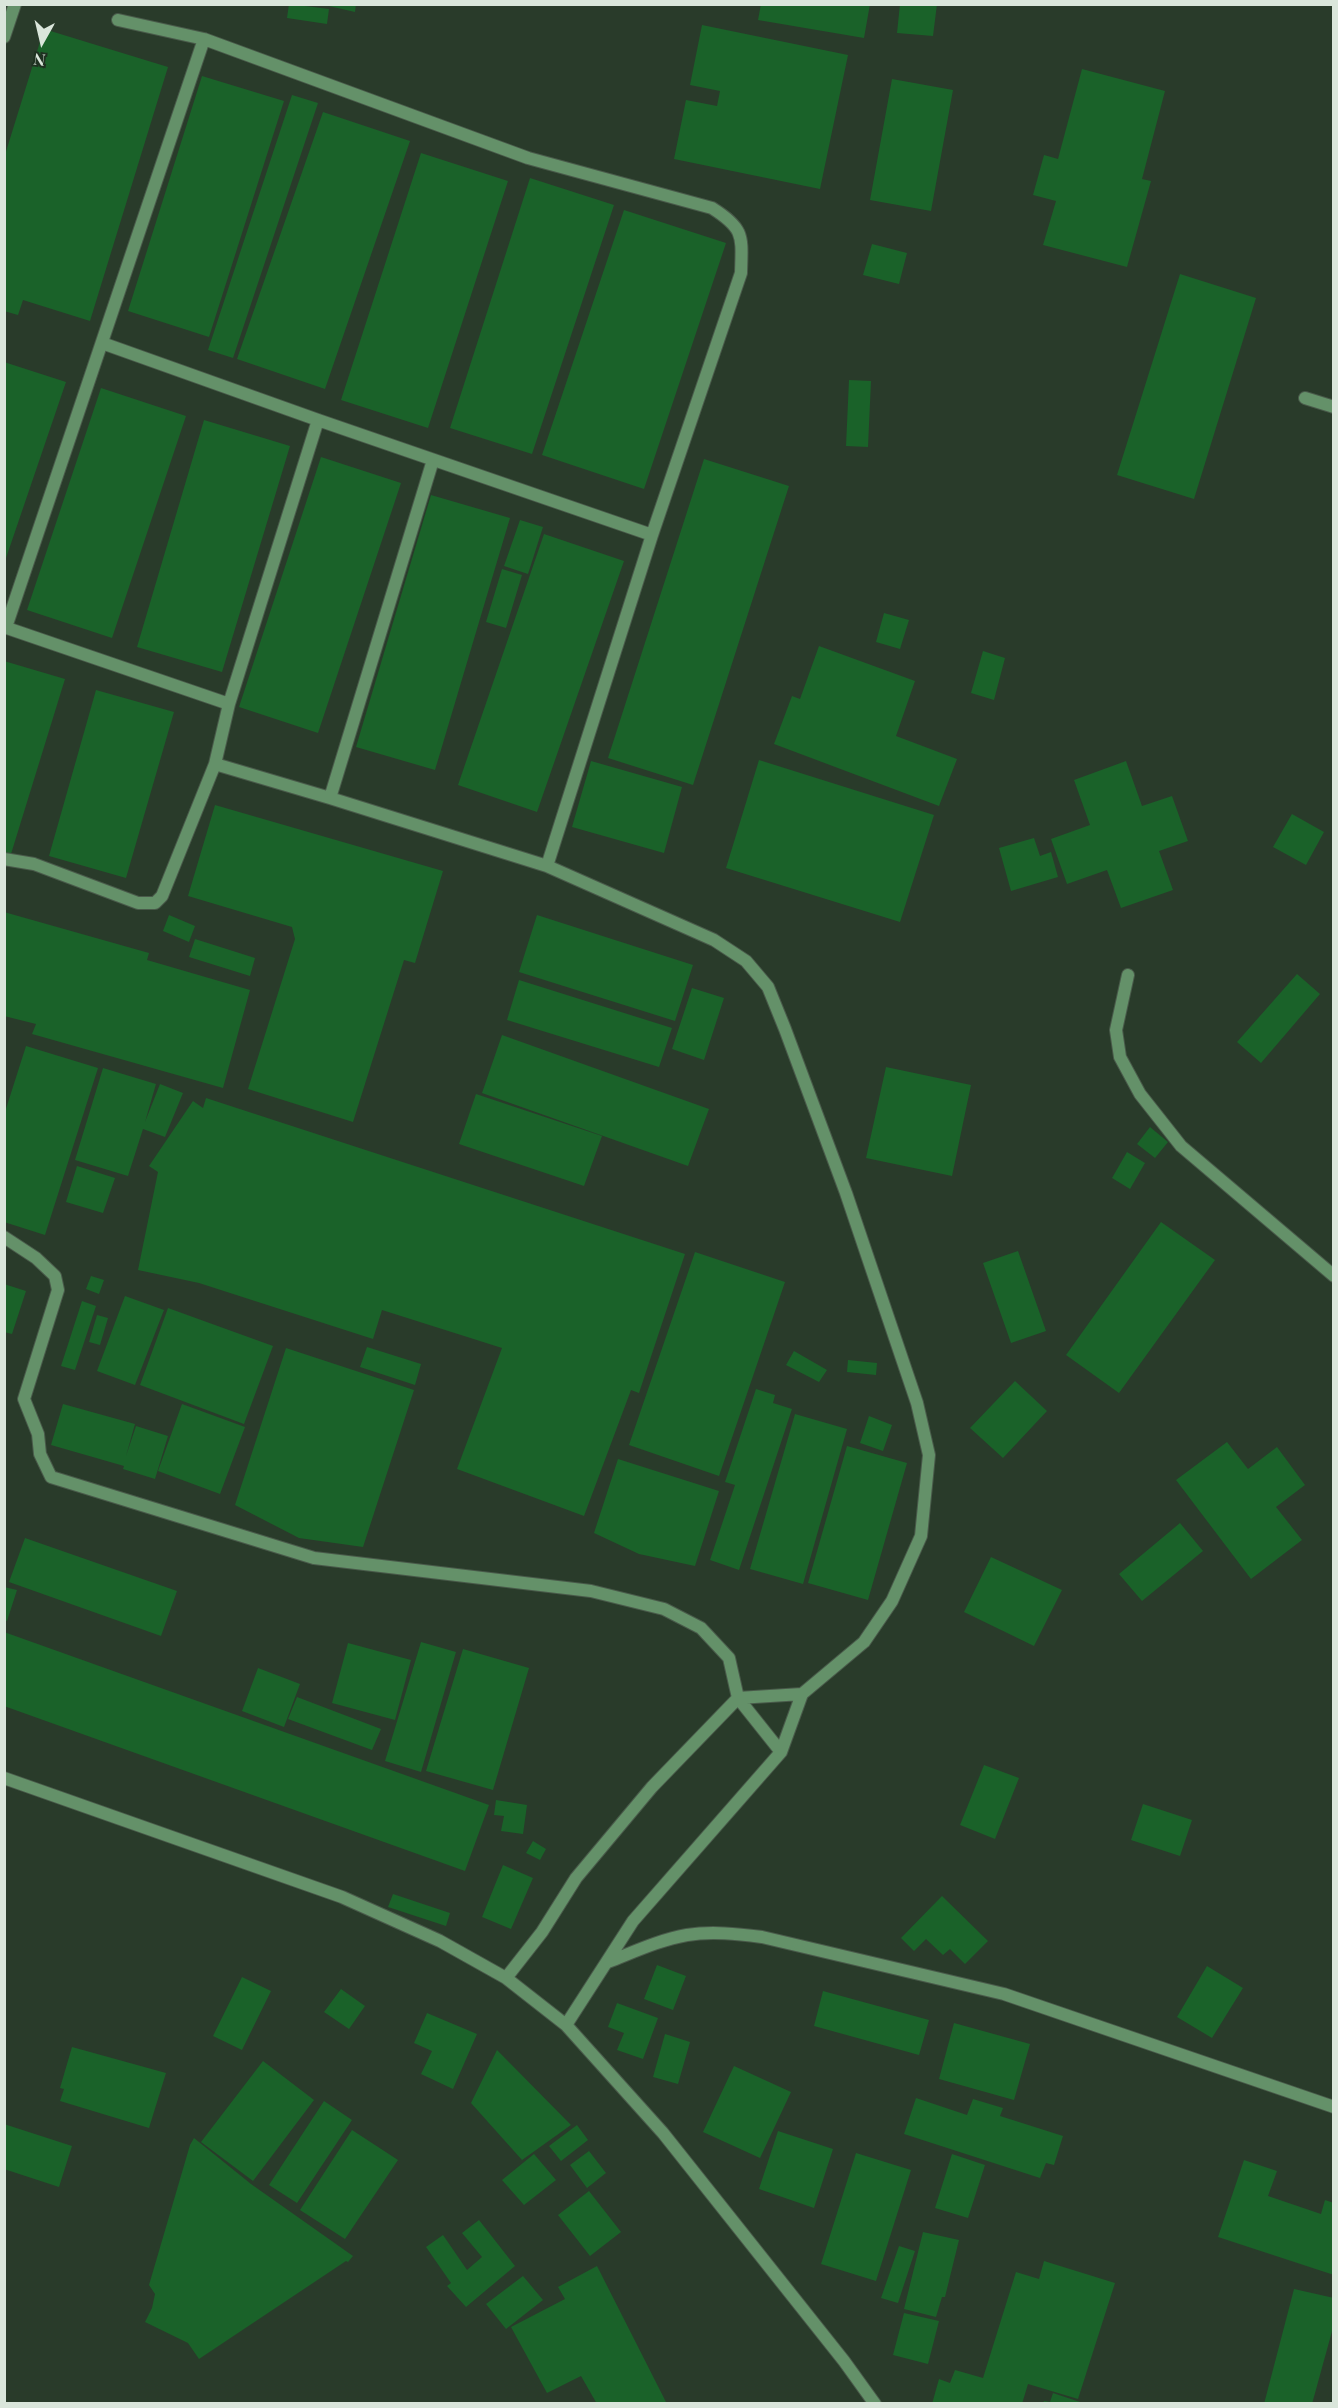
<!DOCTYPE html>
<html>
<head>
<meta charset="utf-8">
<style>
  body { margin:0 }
  #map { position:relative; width:1338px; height:2408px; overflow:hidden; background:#293b2a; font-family:"Playfair Display",serif }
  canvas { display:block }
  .frame { position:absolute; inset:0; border:6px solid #dae6db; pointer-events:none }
  .north { position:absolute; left:12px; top:12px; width:60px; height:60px; -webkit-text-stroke:4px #1f3121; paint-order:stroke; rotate:188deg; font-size:16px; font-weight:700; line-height:24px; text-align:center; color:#dae6db }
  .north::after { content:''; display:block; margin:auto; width:21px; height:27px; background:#dae6db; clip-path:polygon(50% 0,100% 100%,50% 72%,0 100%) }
</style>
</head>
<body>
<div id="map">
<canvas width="1338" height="2408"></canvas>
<div class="frame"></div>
<div class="north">N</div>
</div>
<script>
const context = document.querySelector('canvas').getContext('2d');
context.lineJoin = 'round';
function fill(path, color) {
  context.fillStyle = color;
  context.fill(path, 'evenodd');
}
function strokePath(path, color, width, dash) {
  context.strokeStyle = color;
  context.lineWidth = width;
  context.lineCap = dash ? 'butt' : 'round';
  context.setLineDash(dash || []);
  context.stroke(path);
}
fill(new Path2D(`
  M289,4L329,9L327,24L287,18Z
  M320,4H356L355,12Z
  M761,4H870L864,38L758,20Z
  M900,4H937L933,36L897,33Z
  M702,25L848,55L820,189L674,159L686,100L717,106L720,91L690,85Z
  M44,29L168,67L90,321L23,300L18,315L4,311V158Z
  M1082,69L1165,91L1142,179L1151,181L1127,267L1043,245L1056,201L1033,195L1044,155L1058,159Z
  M202,76L284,101L209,337L128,311Z
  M892,79L953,90L931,211L870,200Z
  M292,95L318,103L233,358L208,350Z
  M323,112L410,141L325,389L237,359Z
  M421,153L508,181L428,428L341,400Z
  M530,178L614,205L532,454L450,428Z
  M624,210L726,243L644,489L542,455Z
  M872,244L907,253L899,284L863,275Z
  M1180,274L1256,298L1194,499L1117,475Z
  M4,362L66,382L5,561H4Z
  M849,380L871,381L868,447L846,446Z
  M101,388L186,416L112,638L27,610Z
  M204,420L290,446L222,672L137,647Z
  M321,457L401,483L318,733L239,707Z
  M704,459L789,486L693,785L608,758Z
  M431,495L510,518L435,770L356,747Z
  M520,520L543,527L528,574L504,566Z
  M544,534L624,561L537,812L458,785Z
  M502,569L522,575L506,628L486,622Z
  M884,613L909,620L900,649L876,642Z
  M819,646L915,681L896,736L957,759L939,806L774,744L792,696L800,699Z
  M983,651L1005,658L994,700L971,693Z
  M4,661L65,679L11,854L4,852Z
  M96,690L174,712L126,878L49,856Z
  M759,760L934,815L900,922L726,868Z
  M591,761L682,787L664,853L572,827Z
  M1126,761L1142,806L1172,796L1188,841L1159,851L1173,890L1121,908L1107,870L1067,884L1051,839L1090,825L1074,780Z
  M215,805L443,871L415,963L404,960L353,1122L248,1089L295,939L292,927L188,896Z
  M1292,814L1324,832L1306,865L1273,847Z
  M1034,838L1040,856L1051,852L1058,877L1011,891L999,848Z
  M4,912L149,953L147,960L250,990L223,1088L32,1034L36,1024L4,1016Z
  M169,915L195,926L189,942L163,931Z
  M537,915L693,965L675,1021L519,972Z
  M195,939L255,958L250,976L189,957Z
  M1297,974L1320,994L1261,1063L1237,1042Z
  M519,980L672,1028L659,1067L507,1020Z
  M692,988L724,998L704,1060L672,1049Z
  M502,1035L709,1109L688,1166L482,1093Z
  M26,1046L98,1068L45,1235L4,1222V1115Z
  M886,1067L971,1085L952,1176L866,1158Z
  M103,1068L156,1084L145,1122L160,1084L183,1093L165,1137L143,1129L128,1176L75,1160Z
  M476,1094L602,1136L584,1186L459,1144Z
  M206,1098L685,1254L639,1393L631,1390L584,1516L457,1469L502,1348L382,1310L373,1339L199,1283L138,1270L158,1172L149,1166L193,1101L203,1108Z
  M1150,1127L1168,1142L1155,1158L1137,1144Z
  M1127,1152L1145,1163L1130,1189L1112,1178Z
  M77,1166L115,1178L103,1213L66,1202Z
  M1161,1222L1215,1260L1119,1393L1066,1355Z
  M1018,1251L1046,1331L1011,1343L983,1263Z
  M695,1252L785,1282L719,1476L629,1445Z
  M91,1276L104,1280L99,1294L86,1289Z
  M4,1284L26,1291L12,1334L4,1332Z
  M125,1296L164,1310L135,1385L97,1371Z
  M82,1301L96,1306L75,1370L61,1366Z
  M168,1308L273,1346L244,1424L140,1385Z
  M97,1315L108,1318L100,1345L89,1342Z
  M367,1347L421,1364L415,1385L360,1367Z
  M286,1348L414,1390L363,1547L299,1538L235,1505Z
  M794,1351L827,1370L819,1382L786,1365Z
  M848,1360L877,1363L876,1375L847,1372Z
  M1015,1381L1047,1411L1003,1458L970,1428Z
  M756,1389L775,1395L773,1403L792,1409L739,1570L710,1560L735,1485L725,1482Z
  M63,1404L135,1424L126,1456L136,1426L168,1436L155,1479L123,1469L124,1466L51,1445Z
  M182,1404L245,1427L220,1494L158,1471Z
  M795,1414L847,1429L803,1584L750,1569Z
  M869,1416L892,1425L883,1451L860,1443Z
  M1227,1442L1248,1469L1277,1447L1305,1485L1276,1507L1302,1540L1251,1579L1176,1480Z
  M847,1446L907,1463L868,1600L808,1583Z
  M618,1459L719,1491L695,1566L639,1554L594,1533Z
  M1180,1523L1203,1551L1142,1601L1119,1574Z
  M25,1538L177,1591L161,1636L9,1582Z
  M991,1557L1062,1590L1034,1646L964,1612Z
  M4,1587L17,1590L7,1621L4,1620Z
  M4,1632L489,1805L465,1871L4,1706Z
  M421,1642L456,1652L421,1772L385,1761Z
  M348,1643L411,1660L395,1720L332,1703Z
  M463,1649L529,1668L493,1790L426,1771Z
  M258,1668L300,1684L284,1727L242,1711Z
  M297,1697L381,1729L372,1750L288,1719Z
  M984,1765L1019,1778L995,1839L960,1825Z
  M496,1800L527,1805L523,1834L501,1831L504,1816L494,1815Z
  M1143,1804L1192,1820L1180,1856L1131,1840Z
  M533,1841L546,1849L540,1860L526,1853Z
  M503,1865L533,1878L511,1929L482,1917Z
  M393,1894L450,1913L446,1926L388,1907Z
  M942,1896L988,1941L965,1964L950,1949L943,1955L926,1939L914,1951L901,1938Z
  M657,1965L686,1976L673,2010L644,1999Z
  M1207,1966L1243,1988L1212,2038L1177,2017Z
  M242,1977L271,1991L242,2050L213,2036Z
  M341,1989L365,2006L349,2029L324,2012Z
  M823,1991L929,2020L919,2055L814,2026Z
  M617,2003L658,2018L643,2059L617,2050L624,2033L608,2027Z
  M427,2013L477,2034L453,2089L421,2074L432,2051L414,2043Z
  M954,2023L1030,2044L1014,2100L939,2079Z
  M665,2034L690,2042L678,2084L653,2077Z
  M72,2047L166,2073L149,2128L60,2101L64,2089L60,2088Z
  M497,2050L571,2125L522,2160L471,2103Z
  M263,2061L314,2100L253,2181L201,2142Z
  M734,2066L791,2092L760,2158L703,2132Z
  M916,2098L967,2115L973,2099L1003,2108L1000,2116L1063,2136L1054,2165L1046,2163L1040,2178L904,2134Z
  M324,2101L352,2120L297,2203L269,2185Z
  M4,2124L72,2146L59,2187L4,2169Z
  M577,2125L588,2140L561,2161L549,2146Z
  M352,2130L398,2160L345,2239L300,2210Z
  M778,2131L833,2149L814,2208L759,2189Z
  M194,2138L251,2184L353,2256L348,2262L346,2261L199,2359L188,2343L145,2322L152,2308L155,2294L149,2285L190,2145Z
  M589,2151L606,2173L587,2188L570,2165Z
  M856,2153L911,2170L876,2281L821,2264Z
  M534,2154L556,2180L524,2205L502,2180Z
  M952,2154L985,2165L968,2218L935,2208Z
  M1244,2160L1277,2171L1268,2196L1321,2214L1325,2200L1334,2203V2275L1218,2237Z
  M589,2191L621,2232L590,2256L558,2215Z
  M479,2220L515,2266L466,2307L447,2286L451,2283L426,2247L443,2235L467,2270L482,2257L462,2233Z
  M923,2232L959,2240L945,2297H942L936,2317L904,2309Z
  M899,2246L915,2251L898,2303L881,2298Z
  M1044,2261L1115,2283L1078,2399L1028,2384L1022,2404H932L939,2379L950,2383L955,2370L983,2378L1016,2272L1039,2279Z
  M597,2266L667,2404H597L581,2376L547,2393L511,2327L565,2299L558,2287Z
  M523,2276L543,2300L506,2329L486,2304Z
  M1294,2289L1334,2298V2324L1312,2404H1264Z
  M904,2313L939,2321L928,2364L893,2355Z
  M1053,2393L1083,2403L1082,2404H1043L1044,2401L1050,2402Z`), '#1a6229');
const minor = new Path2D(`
  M118,20L204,39L528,158L712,208C745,229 742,236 741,273L652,535L547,866
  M4,37L15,4
  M102,343L318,420L652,535
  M1305,398L1334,407
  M4,627L229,704
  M6,627L204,39
  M215,764L330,798L547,866L714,940L746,961L768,987L785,1029L846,1193L917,1403L929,1455L921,1536L892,1601L864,1642L802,1694L781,1752L633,1921L566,2025
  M330,798L433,460
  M4,859L34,864L138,903H155L162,896L215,764L229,704L318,420
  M1128,975L1116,1030L1120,1057L1140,1094L1181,1146L1334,1276
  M4,1237L36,1258L55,1276L58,1290L24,1399L38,1434L40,1454L51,1477L314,1558L591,1591L664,1609L701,1628L729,1658L738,1698L781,1752
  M4,1778L342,1897L440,1941L506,1978L566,2025L663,2133L844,2361L875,2404
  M608,1962C634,1952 659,1940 687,1935C712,1931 738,1934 762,1937L1004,1994L1334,2107
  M506,1978L542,1932L576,1878L652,1787L738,1698L802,1694`);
strokePath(minor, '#495a4a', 14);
strokePath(minor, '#649169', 12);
</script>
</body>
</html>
